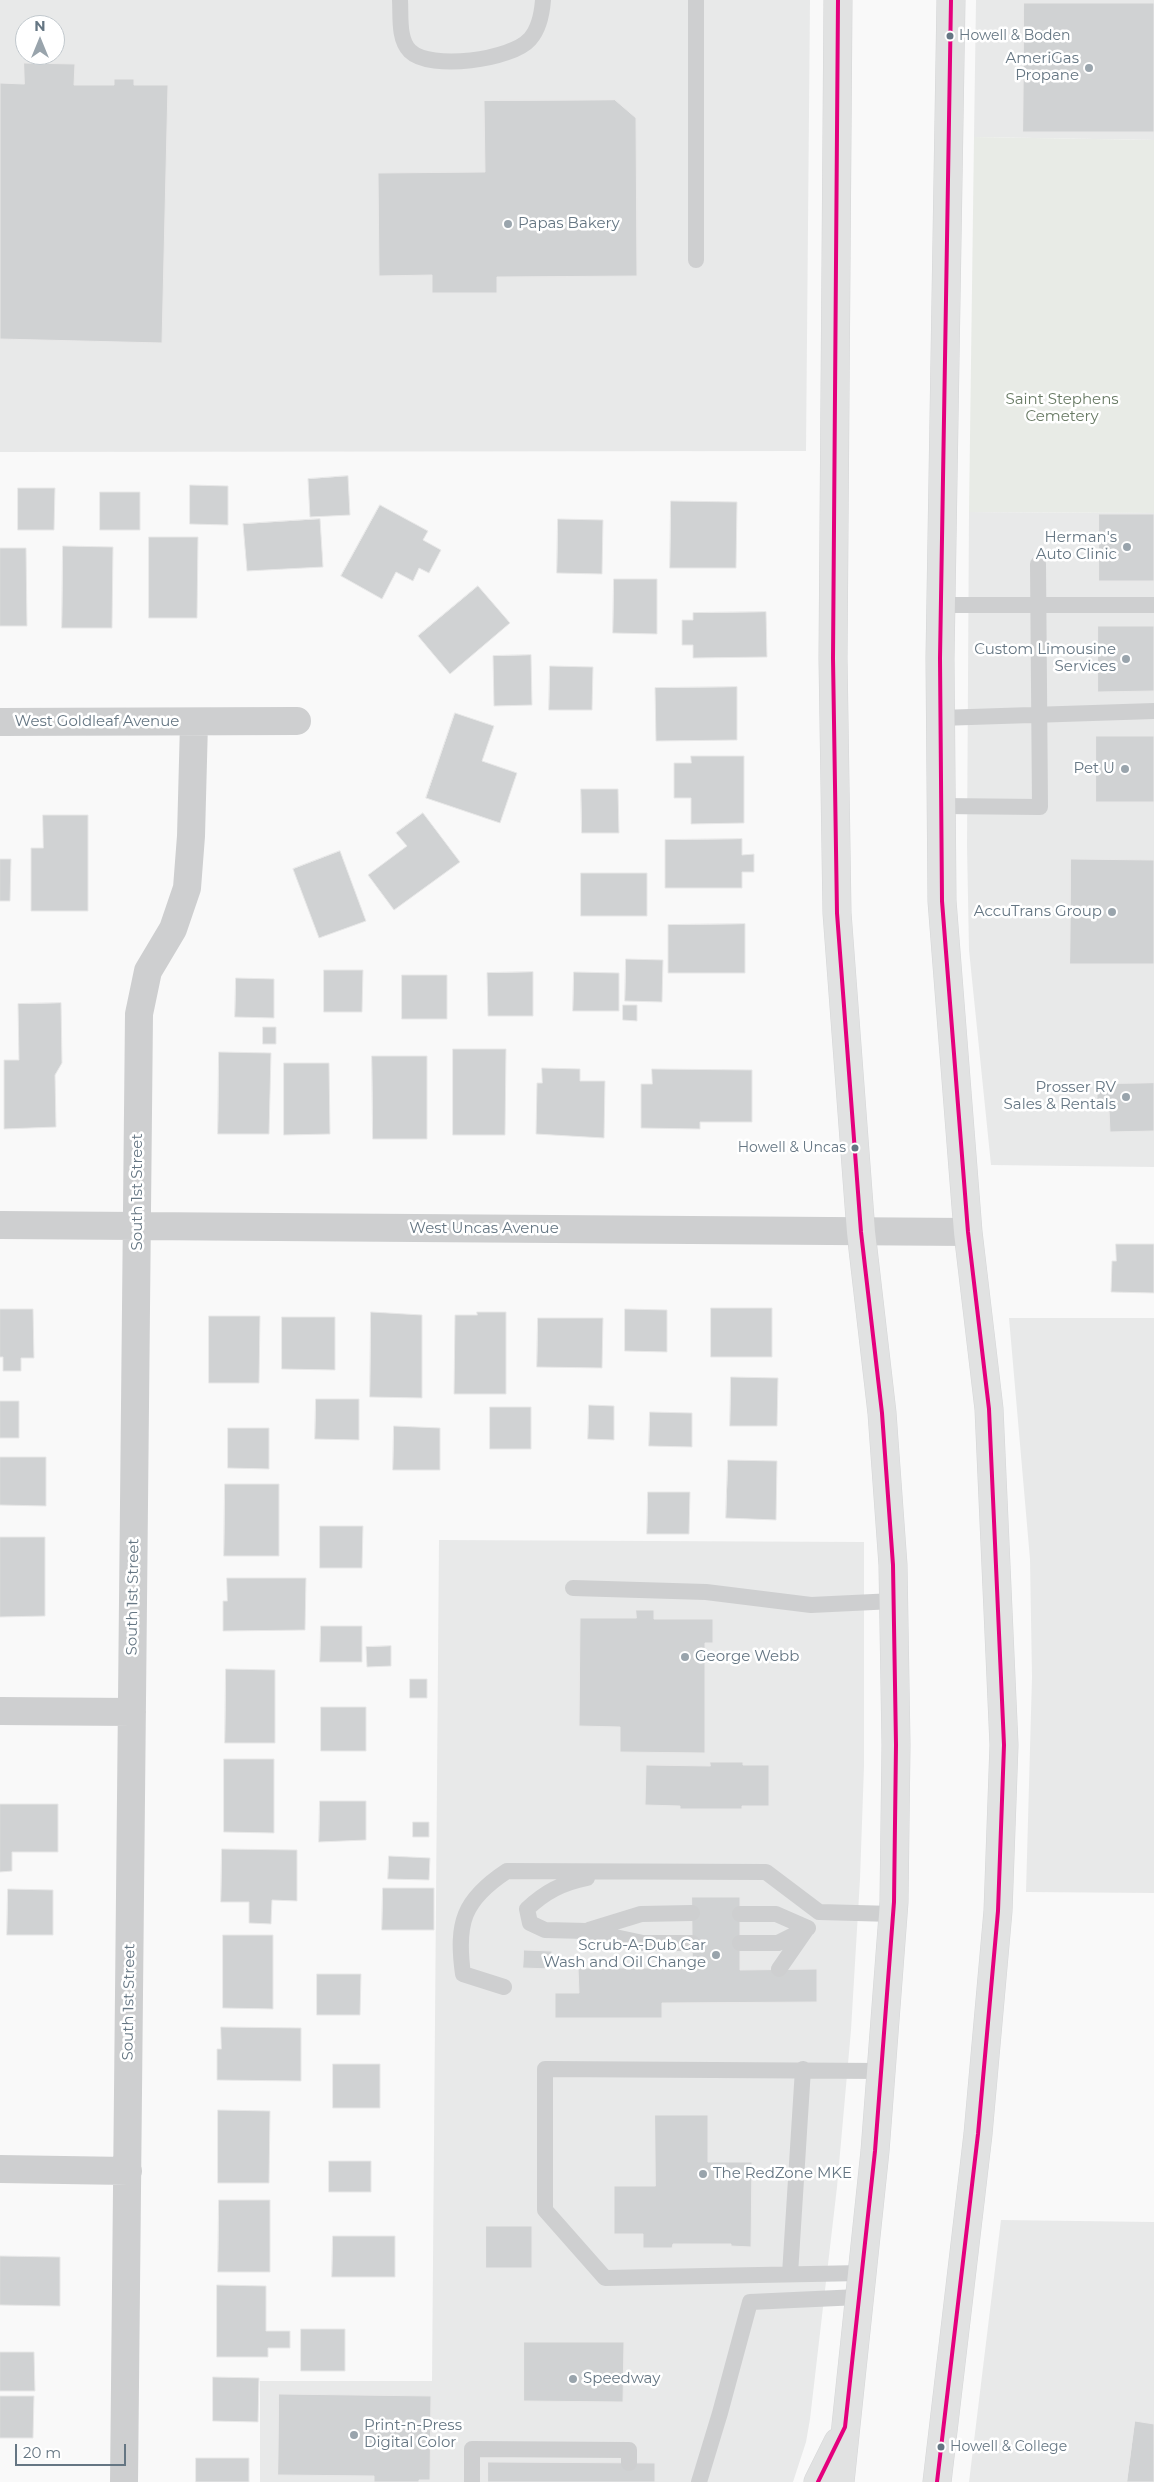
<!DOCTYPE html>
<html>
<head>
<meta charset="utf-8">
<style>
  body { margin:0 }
  #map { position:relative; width:1154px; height:2482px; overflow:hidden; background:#f9f9f9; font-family:Montserrat,sans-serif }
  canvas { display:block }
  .north { position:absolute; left:15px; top:15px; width:50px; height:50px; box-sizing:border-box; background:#fff; border:1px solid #c1c8cd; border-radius:50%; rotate:0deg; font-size:14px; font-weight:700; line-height:20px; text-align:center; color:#657683 }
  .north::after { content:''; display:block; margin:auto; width:18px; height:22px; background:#99a4ac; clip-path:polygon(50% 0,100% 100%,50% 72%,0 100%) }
  .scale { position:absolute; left:15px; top:2444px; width:111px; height:22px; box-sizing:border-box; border:2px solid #657683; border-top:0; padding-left:6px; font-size:15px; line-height:18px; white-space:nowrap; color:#657683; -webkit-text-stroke:4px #fff; paint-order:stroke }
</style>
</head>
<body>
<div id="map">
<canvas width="1154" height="2482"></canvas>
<div class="north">N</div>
<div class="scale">20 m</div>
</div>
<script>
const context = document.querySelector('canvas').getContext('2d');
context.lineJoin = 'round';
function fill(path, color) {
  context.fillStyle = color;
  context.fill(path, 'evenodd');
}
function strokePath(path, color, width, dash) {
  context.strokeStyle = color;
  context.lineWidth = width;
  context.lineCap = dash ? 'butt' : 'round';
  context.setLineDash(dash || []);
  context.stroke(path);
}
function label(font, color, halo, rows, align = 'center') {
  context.font = font + ' Montserrat,sans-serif';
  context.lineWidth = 5;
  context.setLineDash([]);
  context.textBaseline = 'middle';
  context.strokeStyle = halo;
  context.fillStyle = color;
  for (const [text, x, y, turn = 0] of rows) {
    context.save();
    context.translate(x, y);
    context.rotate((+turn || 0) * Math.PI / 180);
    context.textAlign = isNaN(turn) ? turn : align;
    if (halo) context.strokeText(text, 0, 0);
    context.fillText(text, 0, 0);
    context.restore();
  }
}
fill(new Path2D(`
  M0,0H810L806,451L0,452ZM25,25H55V55H25Z
  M976,0H1154V140L974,137Z
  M969,512L1154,513V1167L991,1165L969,950L967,846Z
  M1009,1318H1154V1893L1026,1892L1032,1677L1030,1559Z
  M439,1540L864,1542V1766L860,1879L851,2030L837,2187L810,2419L806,2442L793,2482H260V2381H432Z
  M1001,2220L1154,2222V2482H969Z`), '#e8e9e9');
fill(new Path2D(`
  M974,137L1154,140V513L969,512Z`), '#e8ebe6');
const building = new Path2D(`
  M1024,3H1154V132H1023Z
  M24,63L75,64L74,85H114V79H134V85H168L162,343L0,339V83L24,84Z
  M615,100L636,118L637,276L497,277V293H432V275L379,276L378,173L485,172L484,101Z
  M348,476L350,515L310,517L308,479Z
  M190,485L228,486V525L190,524Z
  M18,488H55L54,530H18Z
  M100,492H140V530H100Z
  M671,501L737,502L736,568H670Z
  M380,505L428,531L423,540L441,550L429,573L419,568L413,581L396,572L382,599L341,576Z
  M1099,514H1154V581H1099Z
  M320,519L323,567L247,571L243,524Z
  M558,519L603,520L602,574L557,573Z
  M149,537H198L197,618H149Z
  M63,546L113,547L112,628H62Z
  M0,548H26L27,626H0Z
  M614,579H657V634L613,633Z
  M478,586L510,623L450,674L418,636Z
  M766,612L767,657L693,658V645H682V620H693V613Z
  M1098,626H1154V691L1098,692Z
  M531,655L532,705L494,706L493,656Z
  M550,666L593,667L592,710H549Z
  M737,687V740L656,741L655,688Z
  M455,713L494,726L482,761L517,773L500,823L426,798Z
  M1096,736H1154V802H1096Z
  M691,756H744V823L691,824V798H674V763H691Z
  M581,789H618L619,833H582Z
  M423,813L460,862L394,910L368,875L407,846L396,833Z
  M43,815H88V911H31V848H43Z
  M742,839V855L754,854V872H742V888H665V840Z
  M340,851L366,921L319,938L293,869Z
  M0,859H11L10,901H0Z
  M1071,859L1154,860V964H1070Z
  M581,873H647V916H581Z
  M745,924V973H668V925Z
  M626,959L663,960L662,1002L625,1001Z
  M324,970H363L362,1012H324Z
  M533,972V1016H488L487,973Z
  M574,972L619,973V1011H573Z
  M402,975H447V1019H402Z
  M236,978L274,979V1018L235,1017Z
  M61,1003L62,1063L55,1075L56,1127L4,1129V1060H19L18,1004Z
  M623,1005H637V1021L623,1020Z
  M263,1027H276V1044H263Z
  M453,1049H506L505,1135H453Z
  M219,1052L271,1053L269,1134H218Z
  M372,1056H427V1139H373Z
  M284,1063H329L330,1134L284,1135Z
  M542,1068L580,1069V1081H605L604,1138L536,1134L537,1083H542Z
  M652,1069L752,1070V1122H700V1129L641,1128V1084H652Z
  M1154,1083V1131L1110,1132L1109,1110H1097V1084Z
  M1116,1244H1154V1293L1111,1292L1112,1261H1116Z
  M711,1308H772V1357H711Z
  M0,1309H33L34,1358H21V1371H3V1357H0Z
  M625,1309L667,1310V1352L625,1351Z
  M371,1312L422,1315V1398L370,1397Z
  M477,1312H506V1394H454L455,1315H477Z
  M209,1316H260L259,1383H209Z
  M282,1317H335V1370L282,1369Z
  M538,1318H603L602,1368L537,1367Z
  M731,1377L778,1378L777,1426H730Z
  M316,1399H359V1440L315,1439Z
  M0,1401H19V1438H0Z
  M589,1405L614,1406V1440L588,1439Z
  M490,1407H531V1449H490Z
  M650,1412L692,1413V1447L649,1446Z
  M394,1426L440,1428V1470H393Z
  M228,1428H269V1469L228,1468Z
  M0,1457H46V1506L0,1505Z
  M728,1460L777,1461L776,1520L726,1518Z
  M225,1484H279V1556H224Z
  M648,1492H690L689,1534H647Z
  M320,1526H363L362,1568H320Z
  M0,1537H45V1616L0,1617Z
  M227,1578H306L305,1630L223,1631V1601H227Z
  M636,1610H654V1619H713V1643H705V1753L620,1752V1727L579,1726L580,1618H636Z
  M321,1626H362V1662H320Z
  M391,1646V1666L367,1667L366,1647Z
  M226,1669L275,1670V1743H225Z
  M410,1679H427V1698H410Z
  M321,1707H366V1751H321Z
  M224,1759H274V1833L224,1832Z
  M710,1762H743V1765H769V1806H742V1809H680V1806L645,1805L646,1765L710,1766Z
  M320,1801H366V1840L319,1842Z
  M0,1804H58V1852H12V1871L0,1872Z
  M413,1822H429V1837H413Z
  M222,1849L297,1850V1901L272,1900L271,1924L249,1923V1902H221Z
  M389,1856L430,1858L429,1880L388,1879Z
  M383,1888H434V1930H382Z
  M8,1889L53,1890V1935H7Z
  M692,1897H740V1970L817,1969V2002L662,2003V2018H555V1993H579L578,1968H692Z
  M223,1935H273V2009L223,2008Z
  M524,1950L552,1951L551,1969L523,1968Z
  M317,1974H361L360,2015H317Z
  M221,2027L301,2028V2081L217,2080V2049H221Z
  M333,2064H380V2108H333Z
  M218,2110L270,2111L269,2183H218Z
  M655,2115H708V2162H752L751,2247L731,2246V2244H673L672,2248H643V2234H614V2186H655Z
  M329,2161H371V2192H329Z
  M219,2200H270V2272H218Z
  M486,2226H532V2268H486Z
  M333,2236H395V2277H332Z
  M0,2256L60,2257V2306L0,2305Z
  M217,2285L266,2286V2331H290V2348H268V2357H217Z
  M301,2329H345V2371H301Z
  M524,2342H624L623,2402L524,2401Z
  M0,2352H34L35,2391H0Z
  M213,2377L259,2378L258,2422L213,2421Z
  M279,2394L431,2396L430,2480H419V2482H374V2476L278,2475Z
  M0,2396H34L33,2438H0Z
  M1135,2421L1154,2424V2482H1127Z
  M196,2458H249V2482H196Z
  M488,2462L655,2463V2482H488Z`);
fill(building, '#d0d2d3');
strokePath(building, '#e8e8e8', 1);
const primary = new Path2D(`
  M838,0L833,658L837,913L861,1232L882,1413L893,1565L896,1745L894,1902L875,2151L840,2482
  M818,2482L838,2442
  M937,2482L978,2134L998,1911L1004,1745L989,1409L968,1232L942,901L940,658L951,0`);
strokePath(primary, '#d5d6d7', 29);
strokePath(new Path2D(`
  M400,0C401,16 398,39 410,51C430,71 512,60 530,39C539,29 542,13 543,0
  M696,0V260
  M941,605H1154
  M940,718L1154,711
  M941,806L1040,807L1038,564
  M573,1588L706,1592L811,1605L894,1601
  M587,1878C562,1883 545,1892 527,1909L530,1923L545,1930L587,1931L643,1943H692
  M740,1914H776L808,1928
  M589,1930L641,1914L692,1913
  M740,1943H778L808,1928
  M779,1969L806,1930
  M504,1987L463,1974C456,1923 463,1900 507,1871L766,1872L819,1912L893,1914
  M862,2273L605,2278L545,2210V2069L881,2071
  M790,2274L803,2069
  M472,2482V2449L629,2450V2463
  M699,2482L720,2413L750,2302L859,2297`), '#cecfd0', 16);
strokePath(new Path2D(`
  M0,722L297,721
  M0,1225L968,1232
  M0,1711L132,1712
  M0,2169L128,2171
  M124,2482L139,1014L148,971L173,929L187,888L191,836L194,723`), '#cecfd0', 28);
strokePath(primary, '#e1e2e2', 28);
strokePath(new Path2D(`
  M818,2482L845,2427L875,2151L894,1902L896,1745L893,1565L882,1413L861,1232L837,913L833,658L838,0
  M937,2482L978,2134L998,1911L1004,1745L989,1409L968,1232L942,901L940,658L951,0`), '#e5007d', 4);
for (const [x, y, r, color] of [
  [950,36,4.5,"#657683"],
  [1089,68,5,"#99a4ac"],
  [508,224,5,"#99a4ac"],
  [1127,547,5,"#99a4ac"],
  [1126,659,5,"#99a4ac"],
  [1125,769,5,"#99a4ac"],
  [1112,912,5,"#99a4ac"],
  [1126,1097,5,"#99a4ac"],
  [855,1148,4.5,"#657683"],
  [685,1657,5,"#99a4ac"],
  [716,1955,5,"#99a4ac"],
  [703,2174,5,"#99a4ac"],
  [573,2379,5,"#99a4ac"],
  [354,2435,5,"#99a4ac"],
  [941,2447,4.5,"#657683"]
]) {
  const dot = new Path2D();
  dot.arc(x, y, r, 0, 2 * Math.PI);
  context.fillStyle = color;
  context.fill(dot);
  strokePath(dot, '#fff', 2);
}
label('14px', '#657683', '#fff', [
  ["Howell & Boden",959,36],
  ["Howell & Uncas",846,1148,"right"],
  ["Howell & College",950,2447]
], 'left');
label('15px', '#657683', '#fff', [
  ["AmeriGas",1079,59],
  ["Propane",1079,76],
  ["Papas Bakery",518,224,"left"],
  ["Herman's",1117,538],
  ["Auto Clinic",1117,555],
  ["Custom Limousine",1116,650],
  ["Services",1116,667],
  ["Pet U",1115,769],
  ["AccuTrans Group",1102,912],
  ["Prosser RV",1116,1088],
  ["Sales & Rentals",1116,1105],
  ["George Webb",695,1657,"left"],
  ["Scrub-A-Dub Car",706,1946],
  ["Wash and Oil Change",706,1963],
  ["The RedZone MKE",713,2174,"left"],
  ["Speedway",583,2379,"left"],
  ["Print-n-Press",364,2426,"left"],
  ["Digital Color",364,2443,"left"]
], 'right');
label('15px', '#687a64', '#fff', [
  ["Saint Stephens",1062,400],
  ["Cemetery",1062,417]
]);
label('15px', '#657683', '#fff', [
  ["West Goldleaf Avenue",97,722],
  ["South 1st Street",138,1192,-90],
  ["West Uncas Avenue",484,1229],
  ["South 1st Street",133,1597,-89],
  ["South 1st Street",129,2002,-89]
]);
</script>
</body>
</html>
